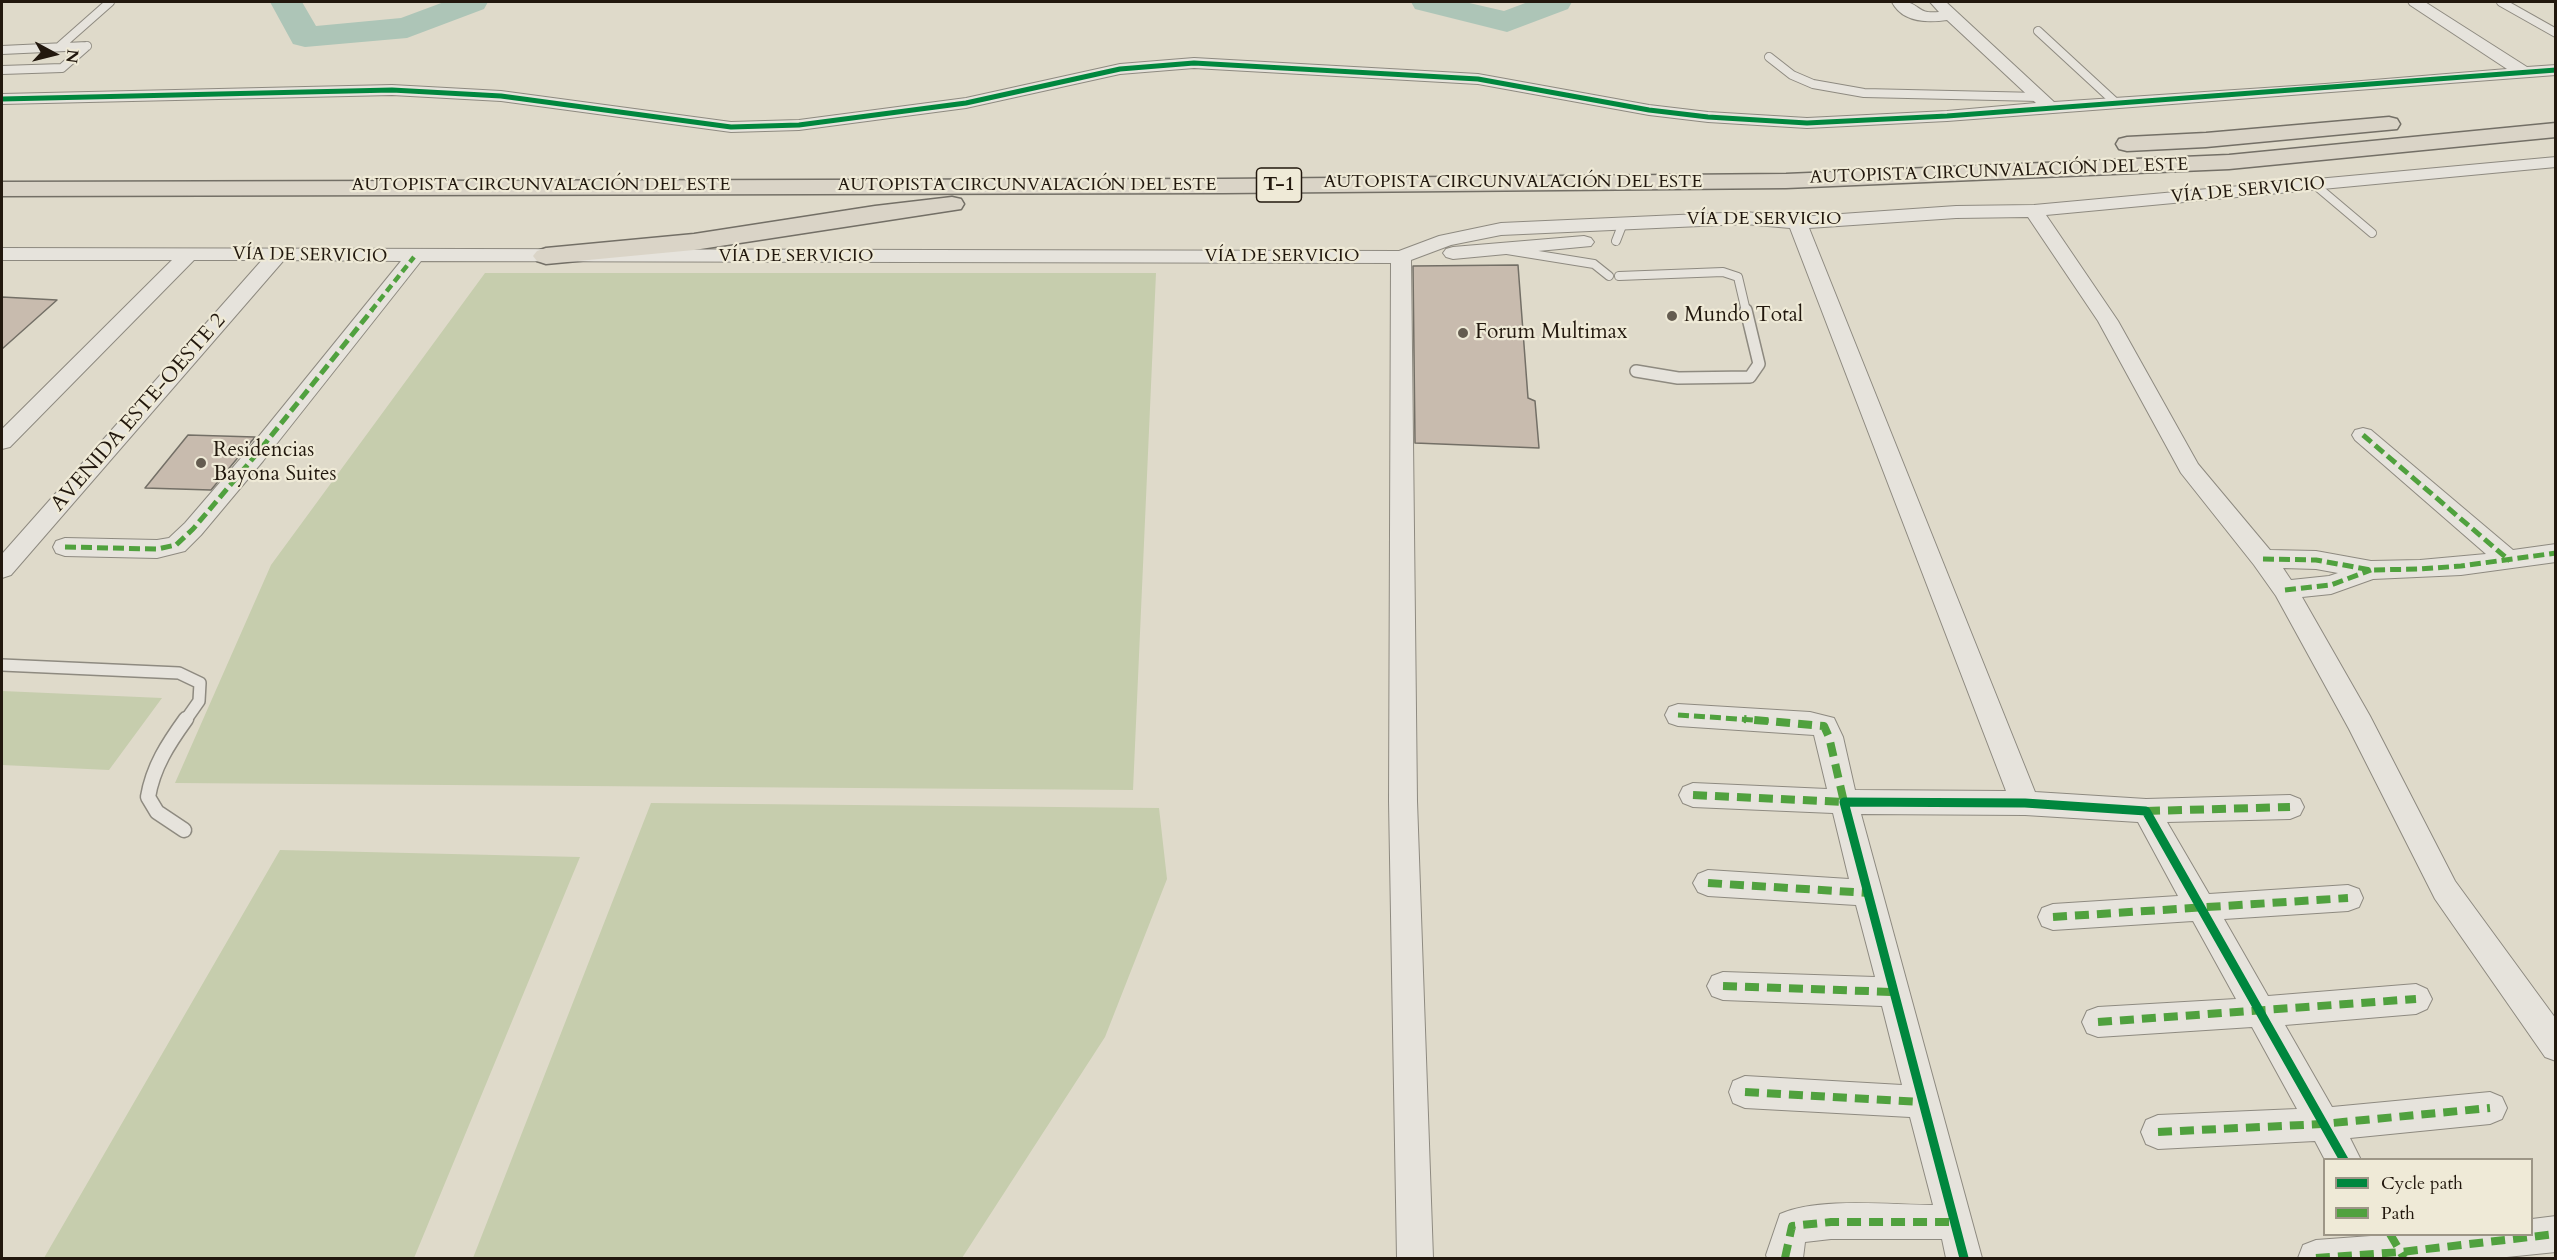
<!DOCTYPE html>
<html>
<head>
<meta charset="utf-8">
<style>
  body { margin:0 }
  #map { position:relative; width:2557px; height:1260px; overflow:hidden; background:#dfdaca; font-family:Cardo,serif }
  canvas { display:block }
  .frame { position:absolute; inset:0; border:3px solid #22180e; pointer-events:none }
  .legend { position:absolute; left:2323px; top:1158px; width:210px; height:78px; box-sizing:border-box; background:#efead7; border:2px solid #9d9687; margin:0; padding:8px 10px; list-style:none; font-size:18px; color:#22180e }
  .legend li { display:flex; align-items:center; gap:12px; height:30px }
  .legend b { width:30px; border:2px solid #9d9687 }
  .north { position:absolute; left:24px; top:24px; width:60px; height:60px; -webkit-text-stroke:4px #efead7; paint-order:stroke; rotate:97deg; font-size:16px; font-weight:700; line-height:24px; text-align:center; color:#22180e }
  .north::after { content:''; display:block; margin:auto; width:21px; height:27px; background:#22180e; clip-path:polygon(50% 0,100% 100%,50% 72%,0 100%) }
</style>
</head>
<body>
<div id="map">
<canvas width="2557" height="1260"></canvas>
<div class="frame"></div>
<ul class="legend">
<li><b style="height:8px;background:#00873e"></b>Cycle path</li>
<li><b style="height:8px;background:#50a13e"></b>Path</li>
</ul>
<div class="north">N</div>
</div>
<script>
const context = document.querySelector('canvas').getContext('2d');
context.lineJoin = 'round';
function fill(path, color) {
  context.fillStyle = color;
  context.fill(path, 'evenodd');
}
function strokePath(path, color, width, dash) {
  context.strokeStyle = color;
  context.lineWidth = width;
  context.lineCap = dash ? 'butt' : 'round';
  context.setLineDash(dash || []);
  context.stroke(path);
}
function label(font, color, halo, rows, align = 'center') {
  context.font = font + ' Cardo,serif';
  context.lineWidth = 4.5;
  context.setLineDash([]);
  context.textBaseline = 'middle';
  context.strokeStyle = halo;
  context.fillStyle = color;
  for (const [text, x, y, turn = 0] of rows) {
    context.save();
    context.translate(x, y);
    context.rotate((+turn || 0) * Math.PI / 180);
    context.textAlign = isNaN(turn) ? turn : align;
    if (halo) context.strokeText(text, 0, 0);
    context.fillText(text, 0, 0);
    context.restore();
  }
}
fill(new Path2D(`
  M485,273H1156L1133,790L175,783L271,565Z
  M2,691L162,698L109,770L2,765Z
  M651,803L1159,808L1167,879L1105,1037L962,1258H473Z
  M280,850L580,857L414,1258H44Z`), '#c6cdad');
fill(new Path2D(`
  M270,2H302L316,26L401,18L444,2H488L484,9L407,38L305,47L293,44Z
  M1411,2H1465L1504,11L1528,2H1572L1568,9L1507,32L1415,9Z`), '#adc5b7');
const building = new Path2D(`
  M1518,265L1528,398L1535,401L1539,448L1415,443L1413,266Z
  M2,297L57,300L2,349Z
  M188,435L255,437L211,490L145,488Z`);
fill(building, '#c8bbae');
strokePath(building, '#736f66', 1.5);
const serviceFar2 = new Path2D(`
  M2501,2L2556,33
  M2038,31L2115,102
  M59,47L110,2
  M2,50L87,46
  M1769,57L1792,75L1813,84L1864,93L2039,97
  M2,70L62,68L87,46
  M2314,184L2372,233
  M1616,241L1623,223
  M1507,250L1594,264L1609,276
  M1619,276L1723,272L1738,277L1746,311`);
const serviceFar1 = new Path2D(`
  M1636,371L1678,378L1750,377L1759,364L1746,310
  M2,665L179,673L200,683L199,701L185,721`);
const service = new Path2D(`
  M184,830L157,812L148,797C153,767 168,744 186,719`);
const minor = new Path2D(`
  M1892,2C1896,2 1903,0 1907,2C1921,6 1918,14 1939,12L1930,2H1946L2054,102L2325,84L2507,69L2410,5L2408,2H2425L2527,67L2556,65V75L1947,121L1807,128L1708,122L1649,115L1478,84L1194,68L1120,74L966,108L799,130L731,132L501,101L392,95L2,104V94L392,85L501,91L731,122L799,120L966,98L1120,64L1194,58L1478,74L1649,105L1708,112L1807,118L1947,111L2036,103L1947,20C1927,23 1902,22 1892,2Z
  M2556,157V167L2046,215L2118,321L2198,464L2270,550L2316,551L2371,561L2420,560L2486,554L2355,440L2352,435L2355,430L2363,428L2371,430L2513,550L2556,544V562L2461,575L2373,579L2331,594L2302,597L2370,716L2455,881L2556,1019V1061L2545,1057L2435,899L2349,729L2276,596L2254,565L2181,473L2098,321L2028,217L1956,218L1809,228L2035,792L2146,799L2290,795L2300,799L2304,807L2300,815L2290,819L2167,822L2209,894L2348,885L2359,889L2363,898L2359,907L2348,911L2224,919L2268,996L2416,984L2427,989L2432,999L2427,1009L2416,1014L2285,1025L2332,1107L2490,1092L2502,1097L2507,1108L2502,1119L2490,1124L2350,1138L2361,1160H2325L2315,1141L2158,1149L2146,1144L2141,1132L2146,1120L2158,1115L2297,1109L2252,1027L2098,1037L2087,1033L2082,1022L2087,1011L2098,1007L2236,999L2193,921L2053,930L2042,926L2038,917L2042,908L2053,904L2178,896L2138,822L2025,815L1861,814L1982,1258H1946L1942,1239H1831L1805,1242L1803,1258H1767L1766,1255L1780,1214C1819,1197 1889,1205 1933,1205L1910,1117L1745,1108L1733,1103L1729,1092L1733,1081L1745,1076L1902,1085L1882,1006L1723,1000L1712,996L1707,986L1712,976L1723,972L1875,977L1856,905L1708,896L1698,892L1693,883L1698,874L1708,870L1849,879L1833,813L1693,807L1683,803L1679,795L1683,787L1693,783L1827,789L1814,735L1678,726L1669,723L1665,715L1669,707L1678,704L1810,712L1834,718L1843,737L1855,790L2006,791L1790,228L1745,224L1501,235L1451,245L1411,260L1417,801L1433,1258H1397L1389,801L1391,263L421,261L263,461L201,535L185,551L157,558L65,556L56,553L53,547L56,541L65,538L157,540L169,538L185,523L247,451L401,261L284,260L11,575L2,578V554L262,260H194L10,447L2,449V429L172,260H2V248L1399,251L1439,236L1501,223L1745,212L1798,217L1956,206L2034,205ZM2283,568L2316,569L2338,573L2329,576L2291,580Z
  M1584,236L1591,238L1594,242L1591,246L1453,259L1446,257L1443,253L1446,249L1453,247Z
  M2556,1216V1252L2497,1258H2298L2303,1245L2316,1240L2398,1234H2532V1219Z`);
const motorway = new Path2D(`
  M2389,117L2397,119L2400,124L2397,129L2206,147L2127,151L2119,149L2116,144L2119,139L2127,137L2206,133Z
  M2556,123V137L2229,169L1786,188L1223,193L2,196V182L1223,179L1786,174L2229,155Z
  M952,197L961,199L964,204L961,209L694,250L546,264L537,261L533,256L537,251L546,248L694,234L875,206Z`);
strokePath(serviceFar2, '#8e8a80', 10);
strokePath(serviceFar1, '#8e8a80', 14);
strokePath(service, '#8e8a80', 17);
strokePath(minor, '#8e8a80', 2);
strokePath(motorway, '#736f66', 3);
strokePath(serviceFar2, '#e6e3dc', 8);
strokePath(serviceFar1, '#e6e3dc', 11);
strokePath(service, '#e6e3dc', 14);
fill(minor, '#e6e3dc');
fill(motorway, '#dad4c7');
strokePath(new Path2D(`
  M371,311L414,257`), '#50a13e', 4.5, [8, 4.5]);
strokePath(new Path2D(`
  M2363,435L2510,561
  M65,547L157,549L176,545L193,529L255,456L372,310
  M2263,559L2316,560L2371,570L2420,569L2461,566L2556,553
  M2285,590L2331,585L2371,570
  M1678,715L1769,721`), '#50a13e', 5, [11, 5]);
strokePath(new Path2D(`
  M1693,795L1844,802L1829,737L1824,726L1744,719
  M2146,811L2290,807
  M1708,883L1868,893
  M2053,917L2348,898
  M1723,986L1894,992
  M2098,1022L2416,999
  M1745,1092L1923,1102
  M2158,1132L2322,1124L2490,1108
  M2390,1234L2404,1258
  M1785,1258L1792,1226L1831,1222H1954
  M2316,1258L2401,1252L2556,1234`), '#50a13e', 8, [14, 8]);
strokePath(new Path2D(`
  M2,99L392,90L501,96L731,127L799,125L966,103L1120,69L1194,63L1478,79L1649,110L1708,117L1807,123L1947,116L2556,70`), '#00873e', 5);
strokePath(new Path2D(`
  M1964,1258L1844,802L2025,803L2146,811L2344,1160`), '#00873e', 9);
for (const [x, y, r, color] of [
  [1672,316,6,"#645c50"],
  [1463,333,6,"#645c50"],
  [201,463,6,"#645c50"]
]) {
  const dot = new Path2D();
  dot.arc(x, y, r, 0, 2 * Math.PI);
  context.fillStyle = color;
  context.fill(dot);
  strokePath(dot, '#efead7', 2);
}
label('18px', '#22180e', '#efead7', [
  ["AUTOPISTA CIRCUNVALACIÓN DEL ESTE",1999,172,-2],
  ["AUTOPISTA CIRCUNVALACIÓN DEL ESTE",1513,183],
  ["AUTOPISTA CIRCUNVALACIÓN DEL ESTE",541,186],
  ["AUTOPISTA CIRCUNVALACIÓN DEL ESTE",1027,186],
  ["VÍA DE SERVICIO",2248,191,-5],
  ["VÍA DE SERVICIO",1764,220],
  ["VÍA DE SERVICIO",310,256,1],
  ["VÍA DE SERVICIO",796,257],
  ["VÍA DE SERVICIO",1282,257]
]);
for (const [x, y, w] of [
  [1279,185,45]
]) {
  const box = new Path2D();
  box.roundRect(x - w / 2, y - 17, w, 34, 4.5);
  context.fillStyle = '#efead7';
  context.fill(box);
  strokePath(box, '#22180e', 1.5);
}
label('bold 20px', '#22180e', null, [
  ["T-1",1279,185]
]);
label('21px', '#22180e', '#efead7', [
  ["Mundo Total",1684,316],
  ["Forum Multimax",1475,333],
  ["Residencias",213,451],
  ["Bayona Suites",213,475]
], 'left');
label('21px', '#22180e', '#efead7', [
  ["AVENIDA ESTE-OESTE 2",139,413,-49]
]);
</script>
</body>
</html>
